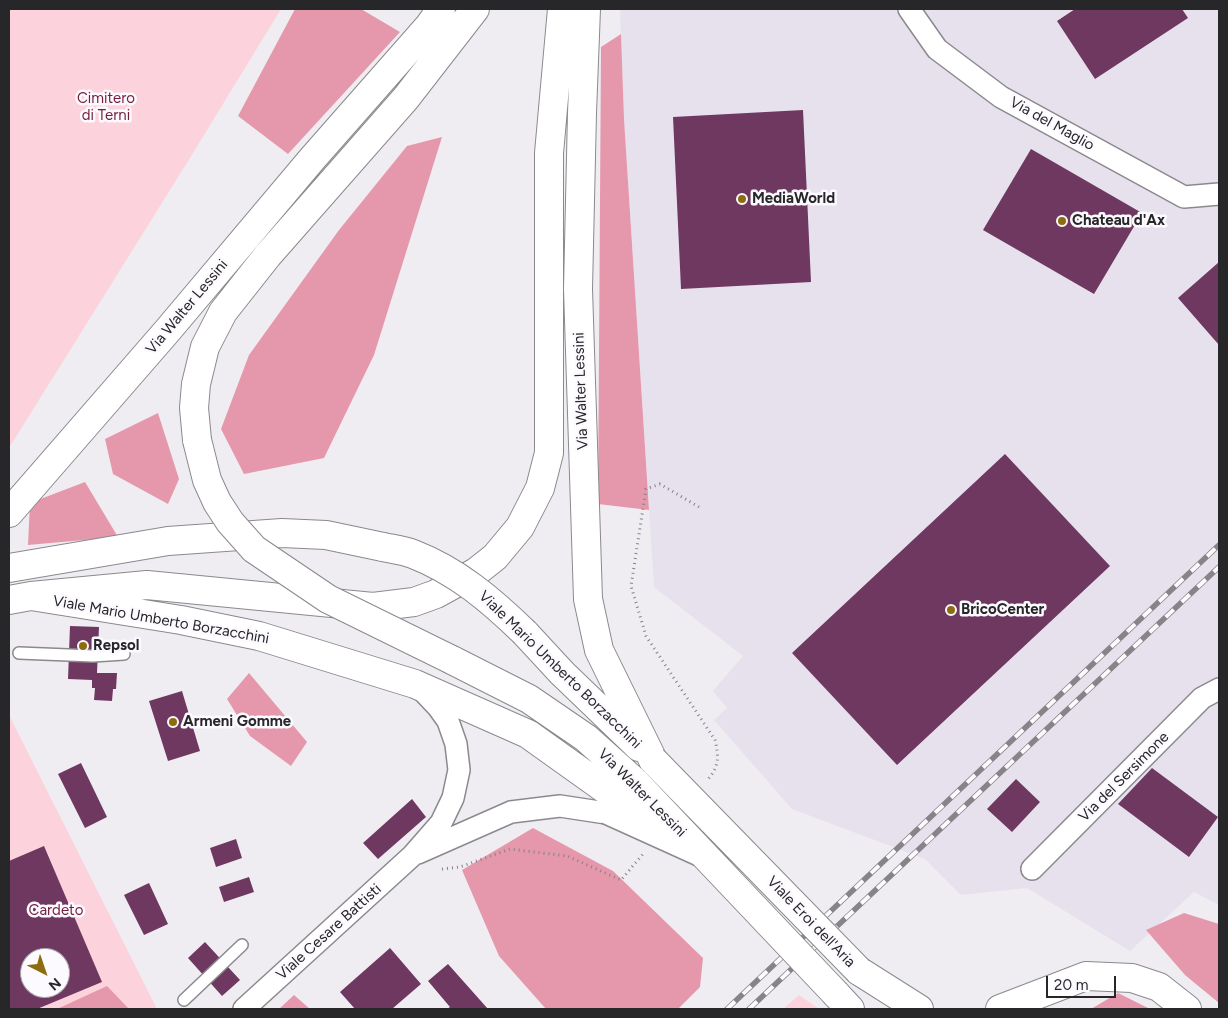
<!DOCTYPE html>
<html>
<head>
<meta charset="utf-8">
<style>
  body { margin:0 }
  #map { position:relative; width:1228px; height:1018px; overflow:hidden; background:#efedf2; font-family:Figtree,sans-serif }
  canvas { display:block }
  .frame { position:absolute; inset:0; border:10px solid #272628; pointer-events:none }
  .north { position:absolute; left:20px; top:948px; width:50px; height:50px; box-sizing:border-box; background:#fcfaff; border:1px solid #a7a5a9; border-radius:50%; rotate:139deg; font-size:14px; font-weight:700; line-height:20px; text-align:center; color:#272628 }
  .north::after { content:''; display:block; margin:auto; width:18px; height:22px; background:#8c6c0e; clip-path:polygon(50% 0,100% 100%,50% 72%,0 100%) }
  .scale { position:absolute; left:1046px; top:976px; width:70px; height:22px; box-sizing:border-box; border:2px solid #272628; border-top:0; padding-left:6px; font-size:15px; line-height:18px; white-space:nowrap; color:#272628; -webkit-text-stroke:4px #fcfaff; paint-order:stroke }
</style>
</head>
<body>
<div id="map">
<canvas width="1228" height="1018"></canvas>
<div class="frame"></div>
<div class="north">N</div>
<div class="scale">20 m</div>
</div>
<script>
const context = document.querySelector('canvas').getContext('2d');
context.lineJoin = 'round';
function fill(path, color) {
  context.fillStyle = color;
  context.fill(path, 'evenodd');
}
function strokePath(path, color, width, dash) {
  context.strokeStyle = color;
  context.lineWidth = width;
  context.lineCap = dash ? 'butt' : 'round';
  context.setLineDash(dash || []);
  context.stroke(path);
}
function label(font, color, halo, rows, align = 'center') {
  context.font = font + ' Figtree,sans-serif';
  context.lineWidth = 5;
  context.setLineDash([]);
  context.textBaseline = 'middle';
  context.strokeStyle = halo;
  context.fillStyle = color;
  for (const [text, x, y, turn = 0] of rows) {
    context.save();
    context.translate(x, y);
    context.rotate((+turn || 0) * Math.PI / 180);
    context.textAlign = isNaN(turn) ? turn : align;
    if (halo) context.strokeText(text, 0, 0);
    context.fillText(text, 0, 0);
    context.restore();
  }
}
fill(new Path2D(`
  M620,9H1219V905L1194,892L1130,951L1027,888L961,895L925,859L792,809L714,720L727,708L713,691L743,656L654,587L624,119Z`), '#e7e1ed');
fill(new Path2D(`
  M9,9H281L190,158L9,448Z
  M9,715L157,1009H9ZM30,958H60V988H30Z
  M799,995L819,1009H783Z`), '#fcd3dc');
fill(new Path2D(`
  M295,9H361L400,32L288,154L238,116Z
  M621,34L624,119L649,510L598,504L601,47Z
  M442,137L374,355L324,458L244,474L221,429L249,355L339,230L407,146Z
  M158,413L179,479L168,504L113,474L105,439Z
  M85,482L118,537L28,545L30,503Z
  M249,673L307,742L291,766L250,736L227,699Z
  M533,828L613,871L703,958L700,987L678,1009H546L499,956L462,870Z
  M1184,913L1219,924V1003L1185,975L1146,930Z
  M107,986L129,1009H57Z
  M1118,993L1150,1009H1091Z
  M294,995L310,1009H279Z`), '#e598ab');
fill(new Path2D(`
  M1075,9H1182L1188,18L1095,79L1057,21Z
  M803,110L811,282L681,289L673,117Z
  M1031,149L1142,213L1094,294L983,230Z
  M1219,262V345L1178,298Z
  M1005,454L1110,566L897,765L792,653Z
  M70,626L99,627L97,673H117L116,689H113L112,701L94,700L95,688H92V680L68,679Z
  M182,691L200,751L168,761L149,701Z
  M81,763L107,817L85,828L58,774Z
  M1152,768L1218,817L1189,857L1118,804Z
  M1016,779L1040,802L1012,832L987,809Z
  M412,799L426,817L378,859L363,843Z
  M236,839L242,858L216,867L210,848Z
  M44,846L102,982L37,1009H9V861ZM30,958H60V988H30Z
  M249,877L254,892L224,902L219,887Z
  M149,883L168,924L144,935L124,895Z
  M205,942L240,980L222,996L188,958Z
  M390,948L421,984L392,1009H355L340,992Z
  M448,964L488,1009H447L450,1007L428,981Z`), '#6e3861');
const service = new Path2D(`
  M19,653L93,656L124,654
  M184,1000L242,945`);
const minor = new Path2D(`
  M909,9L937,49L1001,97L1184,197L1219,194
  M418,853L511,812L560,806L606,813
  M1032,869L1202,698L1219,689
  M244,1009L413,855L441,823L453,798L459,770L456,744L448,721L438,707L421,689`);
const secondary = new Path2D(`
  M586,9L582,113L578,289L588,599L599,650L653,760
  M197,440L194,408L196,384L205,347L223,312L268,255L406,98L475,9
  M9,513L168,330L312,159L429,26L441,9
  M9,568L168,541L282,533L326,535L383,547
  M31,596L147,585L373,607L414,602L436,594L476,572L495,557L520,527L540,488L549,453V153L562,9
  M9,600L31,596L181,620L259,636L415,684L528,734L619,799
  M525,633L562,673L639,747
  M452,660L529,699L586,738L635,782
  M859,971L919,1009
  M836,994L850,1009
  M1000,1009L1086,976L1132,978L1159,987L1187,1009`);
strokePath(service, '#8b898e', 14);
strokePath(minor, '#8b898e', 24);
strokePath(secondary, '#8b898e', 30);
strokePath(new Path2D(`
  M699,507L660,484L646,489L631,586L646,636L715,740C719,756 719,767 708,779
  M442,869L460,867L510,849L567,856L621,880L643,854`), '#838285', 3, [1, 4]);
strokePath(service, '#fff', 11);
strokePath(minor, '#fff', 21);
strokePath(secondary, '#fff', 28);
const rail = new Path2D(`
  M727,1009L1219,545
  M749,1009L1219,567`);
strokePath(rail, '#868488', 5.5);
strokePath(rail, '#fcfaff', 4, [11]);
const minorBridge = new Path2D(`
  M606,813L701,856`);
const secondaryBridge = new Path2D(`
  M197,440L207,480L217,502L230,522L254,549L328,599L452,660
  M383,547C392,549 403,550 413,554C457,571 491,600 525,633
  M653,760L859,971
  M635,782L836,994
  M619,799L667,831`);
strokePath(minorBridge, '#8b898e', 24, []);
strokePath(secondaryBridge, '#8b898e', 30, []);
strokePath(minorBridge, '#fff', 21);
strokePath(secondaryBridge, '#fff', 28);
for (const [x, y, r, color] of [
  [742,199,5,"#8c6c0e"],
  [1062,221,5,"#8c6c0e"],
  [951,610,5,"#8c6c0e"],
  [83,646,5,"#8c6c0e"],
  [173,722,5,"#8c6c0e"]
]) {
  const dot = new Path2D();
  dot.arc(x, y, r, 0, 2 * Math.PI);
  context.fillStyle = color;
  context.fill(dot);
  strokePath(dot, '#fcfaff', 2);
}
label('15px', '#751c3b', '#fcfaff', [
  ["Cimitero",106,99],
  ["di Terni",106,116],
  ["Cardeto",56,911]
]);
label('15px', '#272628', '#fcfaff', [
  ["Via del Maglio",1052,124,29],
  ["Via Walter Lessini",187,307,-50],
  ["Via Walter Lessini",581,391,-92],
  ["Viale Mario Umberto Borzacchini",161,620,10],
  ["Viale Mario Umberto Borzacchini",560,670,44],
  ["Via del Sersimone",1124,777,-45],
  ["Via Walter Lessini",642,793,45],
  ["Viale Eroi dell'Aria",811,922,46],
  ["Viale Cesare Battisti",329,932,-42]
]);
label('bold 15px', '#272628', '#fcfaff', [
  ["MediaWorld",752,199],
  ["Chateau d'Ax",1072,221],
  ["BricoCenter",961,610],
  ["Repsol",93,646],
  ["Armeni Gomme",183,722]
], 'left');
</script>
</body>
</html>
